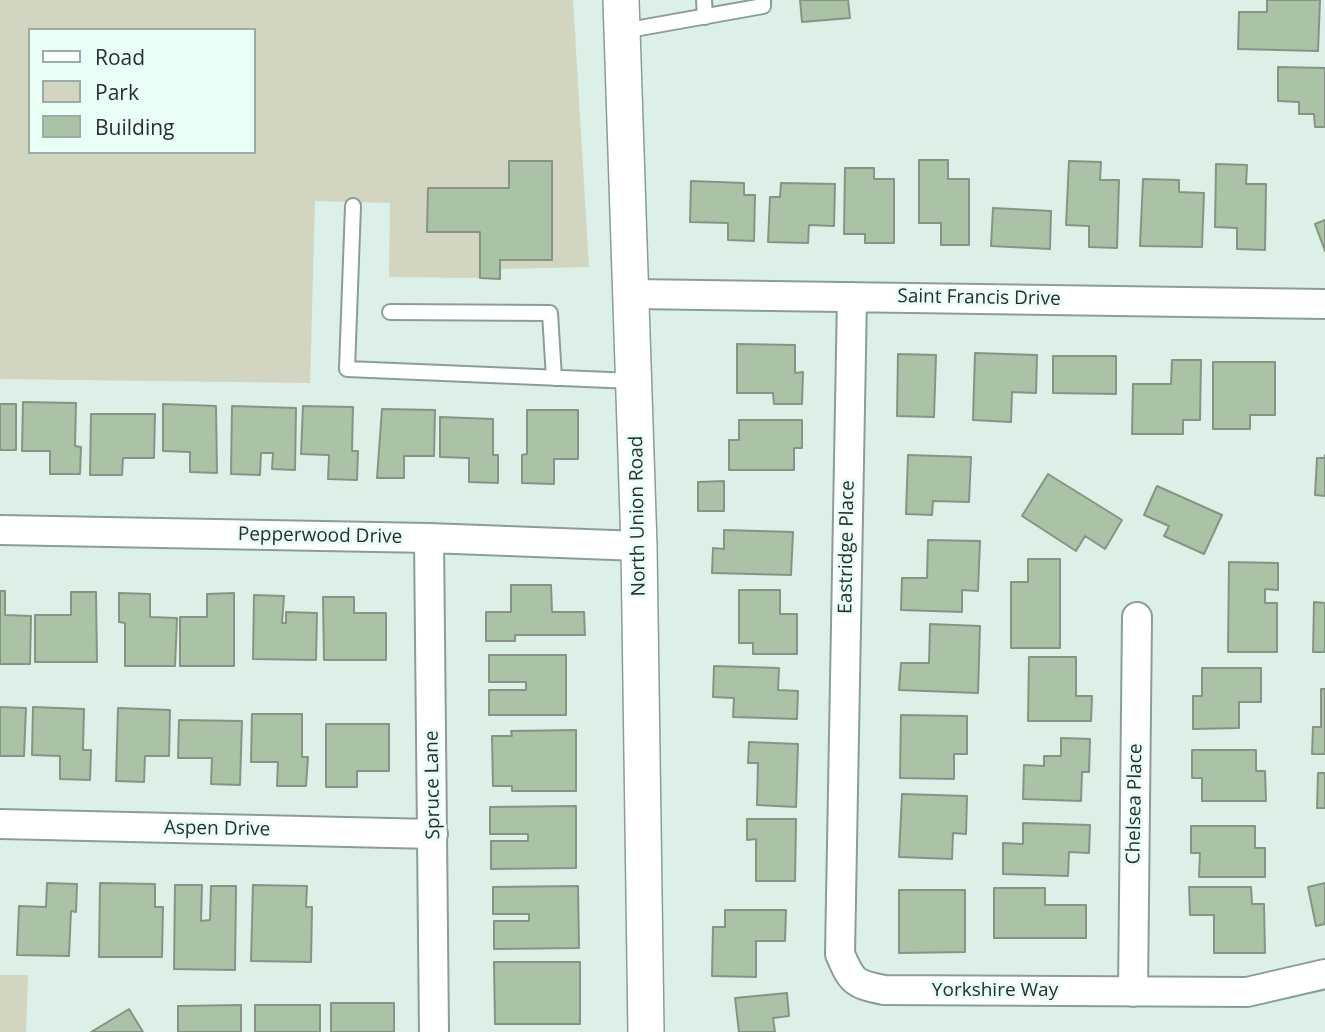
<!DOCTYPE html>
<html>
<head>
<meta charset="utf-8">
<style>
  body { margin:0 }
  #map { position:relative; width:1325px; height:1032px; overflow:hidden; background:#dcf0e7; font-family:"Open Sans",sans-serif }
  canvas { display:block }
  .legend { position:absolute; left:28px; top:28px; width:228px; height:126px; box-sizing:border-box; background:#e9fef5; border:2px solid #9caba5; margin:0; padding:9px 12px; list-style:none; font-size:21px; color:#282f2c }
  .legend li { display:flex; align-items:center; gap:14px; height:35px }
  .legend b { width:35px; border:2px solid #9caba5 }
</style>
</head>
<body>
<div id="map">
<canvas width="1325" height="1032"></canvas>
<ul class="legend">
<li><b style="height:9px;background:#fff"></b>Road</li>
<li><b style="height:19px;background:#d2d5c0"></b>Park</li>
<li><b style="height:19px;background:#aac2a6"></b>Building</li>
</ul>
</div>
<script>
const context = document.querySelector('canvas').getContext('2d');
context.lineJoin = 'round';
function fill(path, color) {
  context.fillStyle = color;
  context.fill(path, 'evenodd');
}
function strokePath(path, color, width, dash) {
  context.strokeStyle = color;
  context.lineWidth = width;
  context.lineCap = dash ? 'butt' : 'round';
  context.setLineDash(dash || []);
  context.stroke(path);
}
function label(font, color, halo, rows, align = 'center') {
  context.font = font + ' "Open Sans",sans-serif';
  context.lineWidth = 6;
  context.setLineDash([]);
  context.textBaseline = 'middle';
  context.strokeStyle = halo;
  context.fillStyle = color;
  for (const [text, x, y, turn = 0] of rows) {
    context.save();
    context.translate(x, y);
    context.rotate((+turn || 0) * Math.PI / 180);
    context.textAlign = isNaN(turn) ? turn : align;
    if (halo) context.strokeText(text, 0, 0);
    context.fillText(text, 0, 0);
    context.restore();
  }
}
fill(new Path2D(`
  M0,0H573L589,267L500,269V260H552V161H509V188H428L427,232H480V278L389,277L390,203L315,201L310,383L0,379ZM30,30H254V152H30Z
  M0,975H28L26,1032H0Z`), '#d2d5c0');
const building = new Path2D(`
  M800,0H848L850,18L802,22Z
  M1267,0H1320L1318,51L1238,49L1239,12H1267Z
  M1278,67L1325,68V127H1315L1314,114H1299V102L1278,101Z
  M919,160H948V179H969V245H941V223H919Z
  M509,161H552V260H500V279L480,278V232H427L428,188H509Z
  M1069,161L1101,162L1100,180H1119L1117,248L1089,247V226L1066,225Z
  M1216,164L1247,165L1246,184H1266L1265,250L1237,249V228L1215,227Z
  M845,168H874V179H894V243H865V234H844Z
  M1143,179L1179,180V192L1204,193L1202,247L1140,246Z
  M691,181L744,183V195H755L754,241L728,240V223L690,222Z
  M781,183L835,184L834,226L809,225L808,243L768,242L770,197H780Z
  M993,208L1051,211L1050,249L991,246Z
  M1325,220V251L1315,224Z
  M737,344L795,345V373L803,372L802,404H774L773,393H737Z
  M975,353L1037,355L1036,393L1012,392L1011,422L973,420Z
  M898,354L936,355L934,417L897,416Z
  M1053,356H1116V394L1053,393Z
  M1172,360H1201L1200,420H1183V434H1132L1133,384H1171Z
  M1213,362H1275V415H1250V429H1213Z
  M23,402L76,403L75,446L81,447L80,474H50V451H22Z
  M0,404H16V450H0Z
  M163,404L216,406L217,473L190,472V452L163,451Z
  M232,406L296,408L295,470L272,469L273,453H261L260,475L231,474Z
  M303,406L353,407L352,451H358L357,480L328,479L329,455L301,454Z
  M382,409L435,410L434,456H404V478H377Z
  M527,410H578V459H554V484L522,483V455L527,454Z
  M91,414H155L154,458H123L122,475H90Z
  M440,417L493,419V455H498V483L469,482V458L440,457Z
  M739,420H802V448H794V470H729V440H739Z
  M908,455L971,457L969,502L933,501L932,515L906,514Z
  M1325,455V496L1315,495L1317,458H1325Z
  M1048,474L1122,520L1105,549L1085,536L1076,551L1022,516Z
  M724,481V511H698V482Z
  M1157,486L1222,515L1204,554L1164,536L1169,526L1144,515Z
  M724,530L793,532L791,575L712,573L713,548L724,549Z
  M928,540L980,541L978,591L962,590V612L901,610L902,578H927Z
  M1028,559H1060V648H1011V582H1028Z
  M1229,562L1278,563V590L1265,589V603H1277V652H1228Z
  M511,585H551L552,612H584L585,635H515V641H486V612H511Z
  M739,590H780V614H797V654H753V643H739Z
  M0,591H5V615L31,616L30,664H0Z
  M71,592H96L97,662H35V615H71Z
  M119,593L150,594V617L177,618L175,666H125V623L119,622Z
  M234,593V666H180V617H207V594Z
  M254,595L284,596L282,623H286V612L317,613L316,660L253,659Z
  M323,597H354V613H386V660H324Z
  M1314,602L1325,603V652H1313Z
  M930,624L980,626L978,693L899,690L901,663H929Z
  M489,655H566V715H489V690H526V682H489Z
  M1029,657H1076V696H1092L1091,721H1028Z
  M714,666L779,668L778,690L798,691L797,719L733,717L734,698L713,697Z
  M1202,668H1261V702H1239V728L1193,729V696H1202Z
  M1321,689H1325V754H1312L1313,727H1321Z
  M0,707L26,708L24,756H0Z
  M33,707L84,709L83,750H91L90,780L60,779V756L32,755Z
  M118,708L170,710L169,756H145L144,782L116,781Z
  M252,714H302V757H308L306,786H277L278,762H251Z
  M901,715L967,716V754H954V779L900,778Z
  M179,720L242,721L240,785L211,784L212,758H178Z
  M326,724H389V771H357V787H326Z
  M576,730V791H512V786H493L492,736H512L511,731Z
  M1061,738L1090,739L1089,772H1082L1081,801L1023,799L1024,765L1044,766V756H1061Z
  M749,742L798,744L796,807L757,805L758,763H748Z
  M1192,750H1256V771H1265L1266,801H1202V778H1192Z
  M1318,773H1325V808H1317Z
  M902,794L967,796L966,834L953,833L952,859L899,857Z
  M576,806V868L491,869V841H528V834H490V807Z
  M747,819H796L795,881H756V839L747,840Z
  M1023,823L1090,825L1089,853L1069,852L1068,876L1003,874V843L1023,844Z
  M1191,826H1255V848H1265V877H1199L1200,853H1191Z
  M47,883L77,884L76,912L71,911L69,956L17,955L19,906L46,907Z
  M100,883L155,884V907H163L162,957H99Z
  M1325,883V924L1316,926L1308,887Z
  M175,885H202L201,921L210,920L211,886H236L235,970L174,969Z
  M253,885L307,886L306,907H312L311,962L251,961Z
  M578,886L579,948L494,949V921H529V914H493V887Z
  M1189,887H1251L1252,904H1264L1265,953H1214V915H1190Z
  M994,888H1045V905H1086V938H994Z
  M899,890H965V952L899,953Z
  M725,910H786L785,941H756V977L712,976L713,927H725Z
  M494,962H580V1024H495Z
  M787,993L789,1016L773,1018L775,1032H739L735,998Z
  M331,1003H394V1032H331Z
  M241,1005V1032H178V1006Z
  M255,1005H320V1032H255Z
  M129,1009L143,1032H91Z`);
fill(building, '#aac2a6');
strokePath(building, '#889385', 2);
const service = new Path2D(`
  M704,0L705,17
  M623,31L763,6V0
  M353,206L347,369L633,381
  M390,312L550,313L554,378`);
const minor = new Path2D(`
  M633,294L1325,304
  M852,297L840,954C852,982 854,984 884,990L1247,992L1325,974
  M0,530L429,538L639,546
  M429,538L434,1032
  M0,824L433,834
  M1133,992L1137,617`);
const tertiary = new Path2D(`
  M621,0L639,546L646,1032`);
strokePath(service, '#8b9e96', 18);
strokePath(minor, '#8b9e96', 32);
strokePath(tertiary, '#8b9e96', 38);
strokePath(service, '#fff', 14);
strokePath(minor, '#fff', 28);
strokePath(tertiary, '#fff', 35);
label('19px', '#282f2c', '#e9fef5', [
  ["Saint Francis Drive",979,298,1],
  ["North Union Road",638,516,-91],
  ["Pepperwood Drive",320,536,1],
  ["Eastridge Place",847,547,-89],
  ["Spruce Lane",433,785,-91],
  ["Chelsea Place",1135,804,-89],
  ["Aspen Drive",217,829,1],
  ["Yorkshire Way",995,991]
]);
</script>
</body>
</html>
